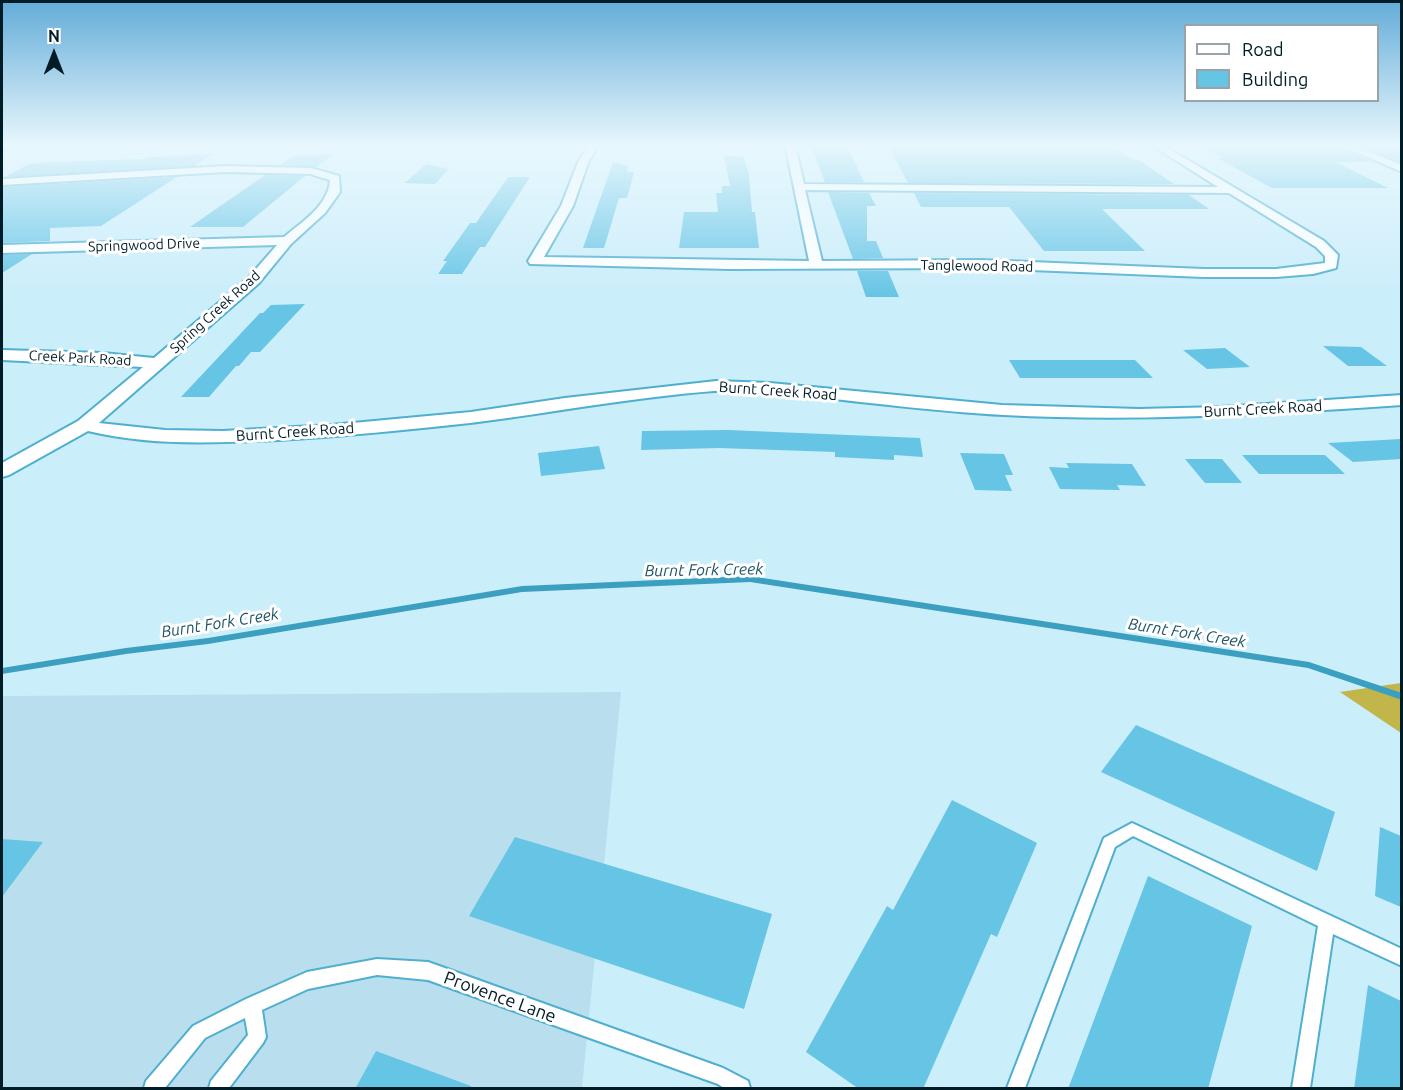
<!DOCTYPE html>
<html>
<head>
<meta charset="utf-8">
<style>
  body { margin:0 }
  #map { position:relative; width:1403px; height:1090px; overflow:hidden; background:#cbeefb; font-family:Ubuntu,sans-serif }
  canvas { display:block }
  .frame { position:absolute; inset:0; border:3px solid #001c26; pointer-events:none }
  .legend { position:absolute; left:1184px; top:24px; width:195px; height:78px; box-sizing:border-box; background:#fff; border:2px solid #99a4a8; margin:0; padding:8px 10px; list-style:none; font-size:18px; color:#001c26 }
  .legend li { display:flex; align-items:center; gap:12px; height:30px }
  .legend b { width:30px; border:2px solid #99a4a8 }
  .north { position:absolute; left:24px; top:24px; width:60px; height:60px; -webkit-text-stroke:4px #fff; paint-order:stroke; rotate:0deg; font-size:16px; font-weight:700; line-height:24px; text-align:center; color:#001c26 }
  .north::after { content:''; display:block; margin:auto; width:21px; height:27px; background:#001c26; clip-path:polygon(50% 0,100% 100%,50% 72%,0 100%) }
</style>
</head>
<body>
<div id="map">
<canvas width="1403" height="1090"></canvas>
<div class="frame"></div>
<ul class="legend">
<li><b style="height:8px;background:#fff"></b>Road</li>
<li><b style="height:16px;background:#66c5e5"></b>Building</li>
</ul>
<div class="north">N</div>
</div>
<script>
const context = document.querySelector('canvas').getContext('2d');
context.lineJoin = 'round';
function fill(path, color) {
  context.fillStyle = color;
  context.fill(path, 'evenodd');
}
function strokePath(path, color, width, dash) {
  context.strokeStyle = color;
  context.lineWidth = width;
  context.lineCap = dash ? 'butt' : 'round';
  context.setLineDash(dash || []);
  context.stroke(path);
}
function label(font, color, halo, rows, align = 'center') {
  context.font = font + ' Ubuntu,sans-serif';
  context.lineWidth = 6;
  context.setLineDash([]);
  context.textBaseline = 'middle';
  context.strokeStyle = halo;
  context.fillStyle = color;
  for (const [text, x, y, turn = 0] of rows) {
    context.save();
    context.translate(x, y);
    context.rotate((+turn || 0) * Math.PI / 180);
    context.textAlign = isNaN(turn) ? turn : align;
    if (halo) context.strokeText(text, 0, 0);
    context.fillText(text, 0, 0);
    context.restore();
  }
}
fill(new Path2D(`
  M621,692L582,1088H2V696Z`), '#b9dfee');
fill(new Path2D(`
  M1401,683V733L1340,692Z`), '#c2b64b');
fill(new Path2D(`
  M750,576L1309,662L1402,693V700L1308,668L750,582L522,592L208,644L126,654L2,674V668L126,648L208,638L522,586Z`), '#3b9fbf');
fill(new Path2D(`
  M810,144H846L864,182H825Z
  M887,144H1109L1134,160H1139L1174,184L908,183Z
  M1208,144H1335L1372,162H1335L1388,188H1272L1217,158H1223L1203,147H1214Z
  M1356,144H1401V162H1400Z
  M212,154L194,166L5,177L29,164L49,162L144,159L147,157Z
  M295,155H333L316,167L280,165Z
  M724,156H743L749,174L752,212H755L759,248H679L684,212H718L716,193H722V186H730Z
  M613,162L628,166L627,172H634L629,191L627,198H619L604,248H583Z
  M426,164L449,169L435,184L405,183Z
  M265,175L305,176L243,227H190Z
  M177,177L101,226L50,228V241L2,243V187Z
  M508,177H530L485,247H480L462,274H438L447,261H443L470,223H476Z
  M828,192L869,193L876,206H867V241H876L883,258L853,259Z
  M914,193L1189,195L1209,209H1102L1145,251H1044L1009,207H921Z
  M32,254L2,273V255Z
  M857,271H888L899,297H866Z
  M305,304L260,352H251L239,366H236L209,397H181L260,313H263L271,305Z
  M1323,346L1361,347L1387,366H1348Z
  M1225,348L1250,367L1207,369L1183,350Z
  M1009,360H1135L1153,378H1020Z
  M728,430L920,438L923,457L894,455V460L835,457V452L719,448L641,450L642,431Z
  M1401,439V459L1353,462L1328,443Z
  M599,446L605,469L541,476L538,453Z
  M960,453L1004,454L1013,475H1005L1012,491L975,490Z
  M1242,455H1325L1345,474H1259Z
  M1185,459H1222L1242,483H1205Z
  M1066,463L1132,464L1146,486L1117,485L1120,490L1060,489L1049,467L1069,468Z
  M1136,725L1335,812L1317,871L1101,772Z
  M952,800L1037,843L997,937L991,934L923,1089H859L806,1052L887,906L893,910Z
  M1380,827L1401,836V907L1375,896Z
  M515,837L772,914L744,1009L469,916Z
  M2,839L43,842L2,897Z
  M1148,876L1252,926L1208,1089H1068Z
  M1368,985L1401,1001V1089H1354Z
  M376,1051L471,1086V1089H355Z`), '#66c5e5');
const lane = new Path2D(`
  M1132,823L1402,949V966L1333,934L1310,1088H1292L1318,926L1133,836L1115,847L1025,1088H1007L1104,838Z
  M377,959L428,962L723,1068L748,1081L750,1088H724L718,1084L428,980L377,975L308,989L262,1010L266,1037L263,1043L229,1088H209L211,1081L248,1035L245,1018L205,1038L165,1088H144L146,1081L193,1026L246,999L307,972Z`);
const street = new Path2D(`
  M2,144H12L2,151Z
  M590,144H600L589,160L573,206L544,257L809,261L785,144H795L804,184L1218,187L1150,144H1161L1324,241L1338,255L1336,268L1313,274L1276,277H1204L981,268L729,269L530,264L528,261L561,206L579,160ZM805,190L1229,193L1316,247L1325,256V263L1276,269H1204L981,260L822,261Z
  M1337,144H1350L1402,165V172Z
  M225,166L311,168L339,176L340,192L325,213L291,244L259,283L99,423L165,430L223,431L331,425L471,412L565,398L716,381L770,383L1002,405L1139,409L1221,407L1402,395V405C1269,414 1137,422 1004,415C940,412 876,403 813,397C780,394 746,389 714,391C632,397 551,413 470,423C407,430 343,436 279,440C215,443 150,446 88,431L9,475L2,477V463L78,421L143,367L2,360V350L102,353L154,358L249,277L277,245L2,253V245L284,237C302,222 329,205 330,180L310,174L225,172L2,185V179Z`);
strokePath(lane, '#4fafcf', 4);
strokePath(street, '#4fafcf', 4);
fill(lane, '#fff');
fill(street, '#fff');
const sky = context.createLinearGradient(0, 0, 0, 296);
sky.addColorStop(0, '#63acd8');
sky.addColorStop(0.49, '#e8f7fd');
sky.addColorStop(1, '#e8f7fd00');
context.fillStyle = sky;
context.fillRect(0, 0, 1403, 296);
label('14px', '#001c26', '#fff', [
  ["Springwood Drive",144,245,-2],
  ["Tanglewood Road",977,266,1],
  ["Spring Creek Road",215,312,-42],
  ["Creek Park Road",80,358,3]
]);
label('15px', '#001c26', '#fff', [
  ["Burnt Creek Road",778,391,4],
  ["Burnt Creek Road",1263,409,-3],
  ["Burnt Creek Road",295,432,-4]
]);
label('italic 16px', '#205668', '#fff', [
  ["Burnt Fork Creek",704,570,-1],
  ["Burnt Fork Creek",220,623,-9],
  ["Burnt Fork Creek",1187,633,9]
]);
label('18px', '#001c26', '#fff', [
  ["Provence Lane",500,997,20]
]);
</script>
</body>
</html>
